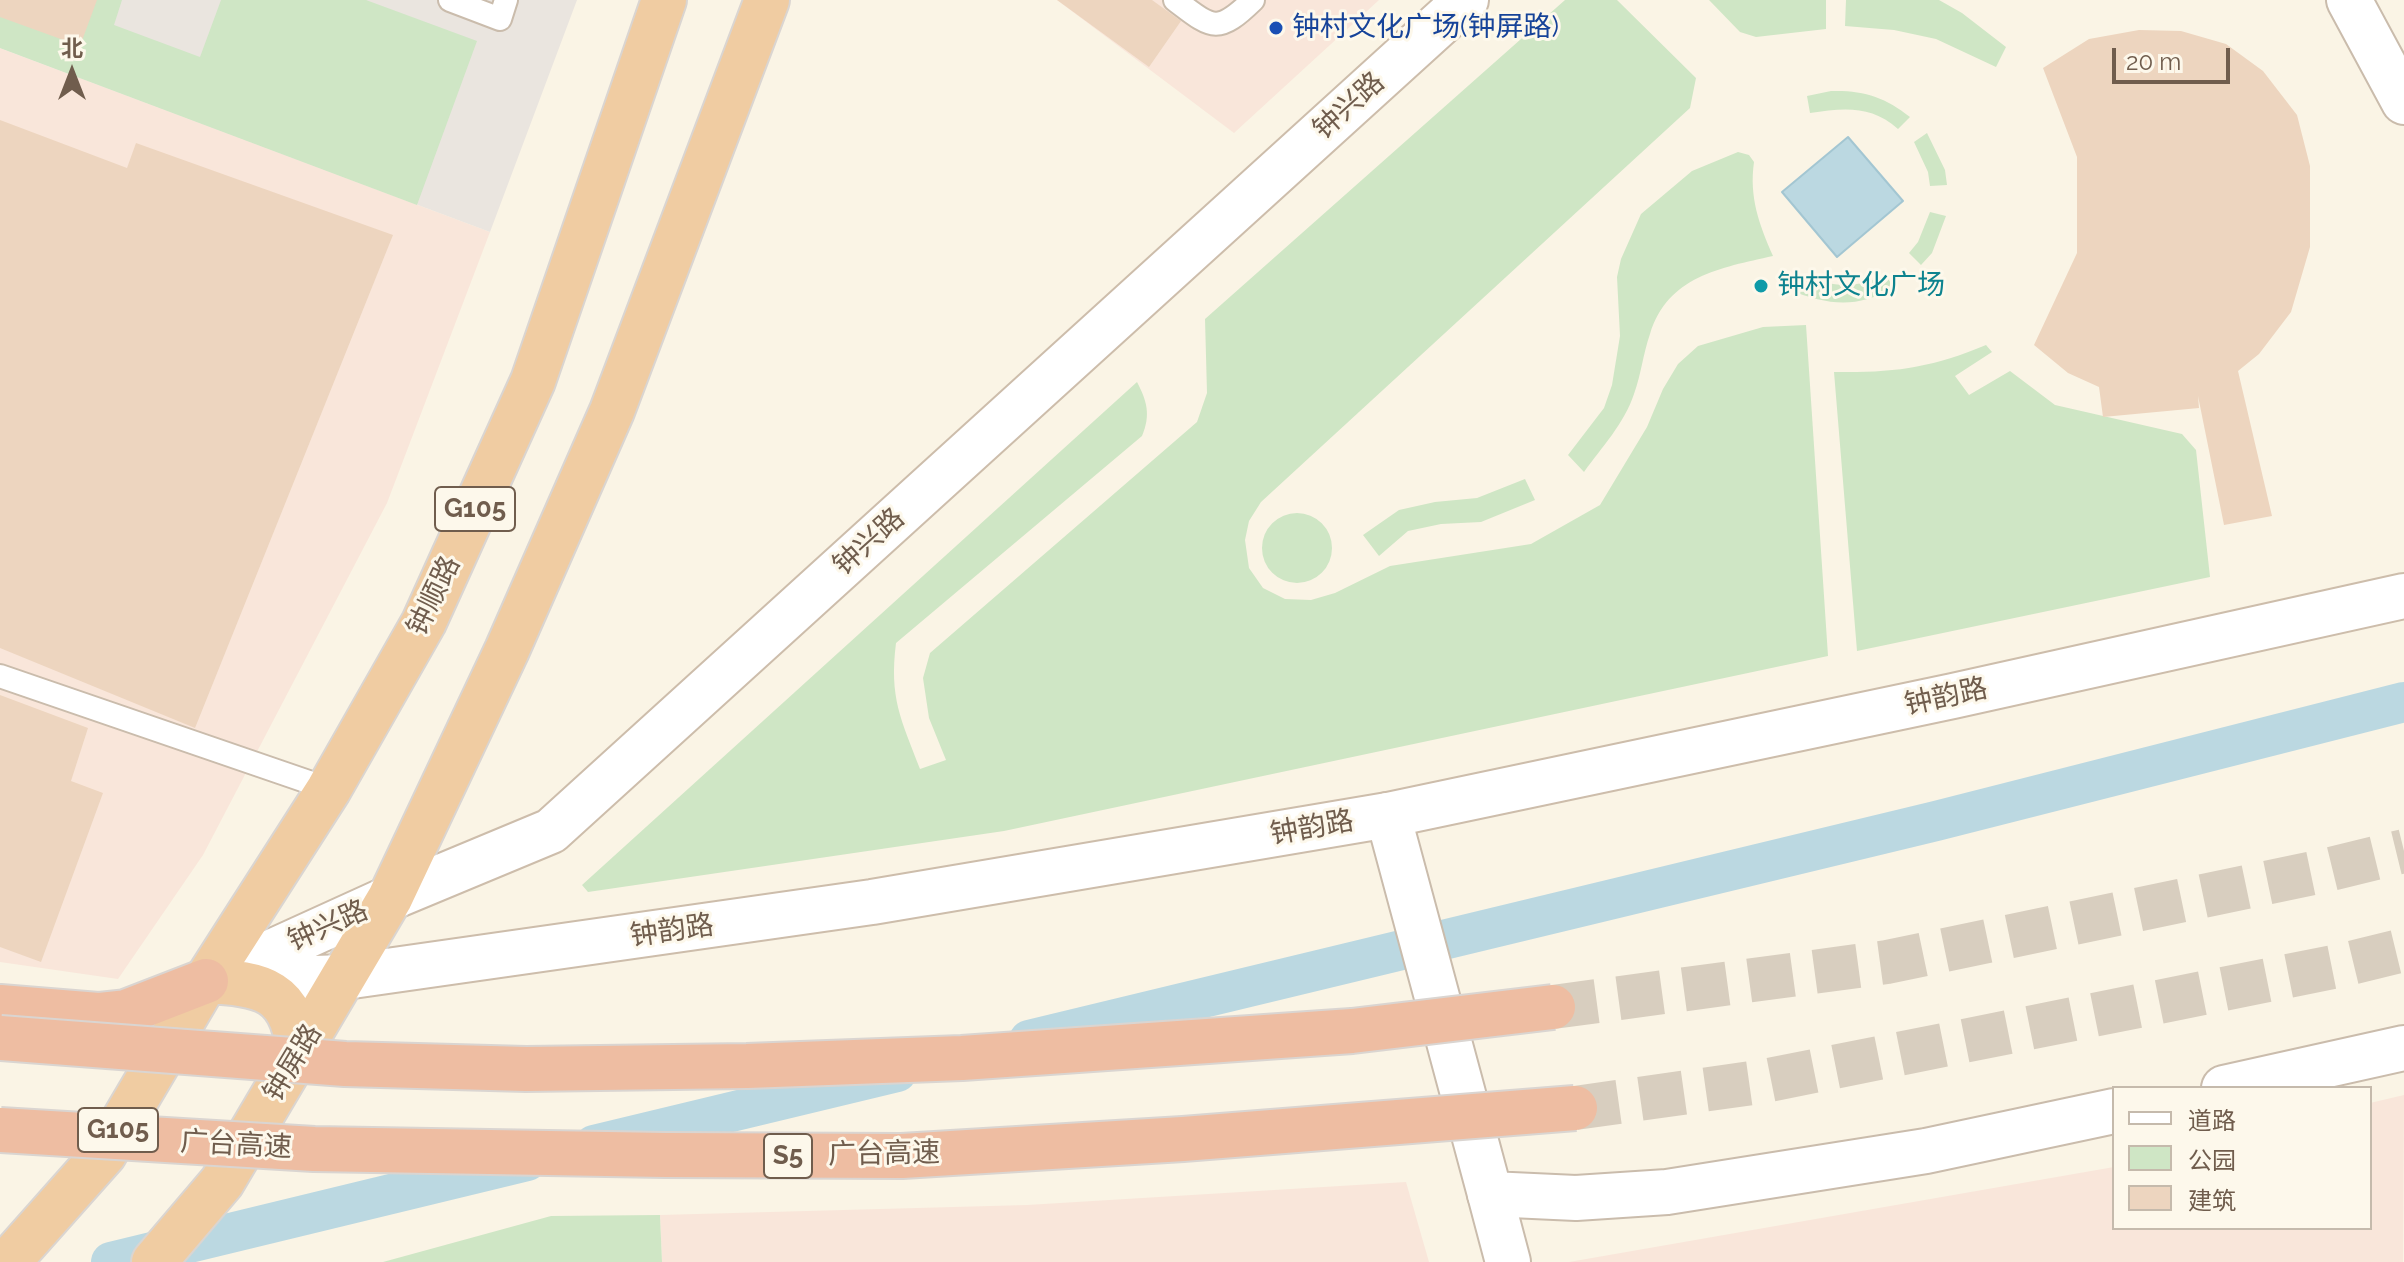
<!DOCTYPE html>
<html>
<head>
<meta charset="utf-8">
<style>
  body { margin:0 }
  #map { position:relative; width:2404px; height:1262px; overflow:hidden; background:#faf4e5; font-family:Raleway,"Noto Sans SC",sans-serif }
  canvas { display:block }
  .legend { position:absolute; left:2112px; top:1086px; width:260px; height:144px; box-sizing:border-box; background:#fdf8eb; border:2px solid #c5baac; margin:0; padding:10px 14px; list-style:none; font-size:24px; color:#705d4d }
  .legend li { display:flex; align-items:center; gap:16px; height:40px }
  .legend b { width:40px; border:2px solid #c5baac }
  .north { position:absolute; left:32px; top:32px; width:80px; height:80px; -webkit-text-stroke:6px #fdf8eb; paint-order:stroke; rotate:0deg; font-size:22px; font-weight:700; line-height:32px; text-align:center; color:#705d4d }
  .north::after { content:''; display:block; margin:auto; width:28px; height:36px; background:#705d4d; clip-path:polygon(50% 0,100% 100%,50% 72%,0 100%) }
  .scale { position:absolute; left:2112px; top:48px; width:118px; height:36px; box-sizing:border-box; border:4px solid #705d4d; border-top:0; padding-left:10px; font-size:24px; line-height:28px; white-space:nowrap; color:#705d4d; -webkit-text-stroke:6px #fdf8eb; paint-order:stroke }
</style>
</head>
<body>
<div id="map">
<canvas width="2404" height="1262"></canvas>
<ul class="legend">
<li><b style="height:10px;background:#fff"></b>道路</li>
<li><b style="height:22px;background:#cfe6c5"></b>公园</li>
<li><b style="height:22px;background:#edd5bf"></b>建筑</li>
</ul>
<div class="north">北</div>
<div class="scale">20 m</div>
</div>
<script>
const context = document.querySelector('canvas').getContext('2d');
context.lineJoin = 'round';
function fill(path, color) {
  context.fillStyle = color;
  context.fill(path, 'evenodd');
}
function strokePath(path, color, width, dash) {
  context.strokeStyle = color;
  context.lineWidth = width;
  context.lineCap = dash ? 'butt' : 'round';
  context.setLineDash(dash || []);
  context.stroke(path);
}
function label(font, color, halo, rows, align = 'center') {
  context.font = font + ' Raleway,"Noto Sans SC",sans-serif';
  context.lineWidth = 6;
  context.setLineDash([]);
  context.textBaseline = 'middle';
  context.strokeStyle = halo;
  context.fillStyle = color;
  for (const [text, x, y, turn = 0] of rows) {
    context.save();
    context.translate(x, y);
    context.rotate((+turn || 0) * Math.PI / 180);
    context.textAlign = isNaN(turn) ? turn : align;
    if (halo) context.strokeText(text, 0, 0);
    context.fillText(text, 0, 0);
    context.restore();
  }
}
fill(new Path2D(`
  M1057,0H1379L1234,133Z
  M0,48L490,232L387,503L203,855L118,979L0,962Z
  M2404,1095L2403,1262H1569L2114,1167V1228H2370V1103Z
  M1406,1182L1429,1262H662L660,1215L1027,1205Z`), '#f9e6da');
fill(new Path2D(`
  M0,0H577L490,232L0,48Z`), '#eae5df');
fill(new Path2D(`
  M0,0H122L114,25L200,57L221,0H366L477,41L417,205L0,48Z
  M1565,0H1617L1696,78L1690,108L1261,502L1249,521L1245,540L1249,568L1263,588L1285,599L1311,600L1335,593L1390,566L1531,544L1600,505L1647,427L1663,389L1678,364L1698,346L1763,327L1806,325L1828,656L1004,831L588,892L582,885L1137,382C1147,401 1151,415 1142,436L896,643C889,698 901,719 920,769L946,760L929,718L923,678L930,653L1197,422L1207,393L1205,319Z
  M1709,0H1826V29L1756,37L1740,32Z
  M1846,0H1939L1962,13L2006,47L1996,67L1936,39L1894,30L1845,26Z
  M1831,91C1863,90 1885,97 1910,117L1898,129C1871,105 1844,108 1810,113L1807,96Z
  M1927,133L1945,170L1947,185L1930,186L1928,172L1914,142Z
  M1738,152L1749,155L1754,162C1749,197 1759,224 1773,256C1720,268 1668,276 1650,334C1643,354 1641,375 1634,394C1624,424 1602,447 1584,472L1568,455L1604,408L1612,385L1620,336L1617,277L1621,259L1641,214L1692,171Z
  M1930,212L1946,216L1932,253L1921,265L1909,253L1918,242Z
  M1795,273C1827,285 1853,292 1885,274L1894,288C1855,309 1829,305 1789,290Z
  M1986,345L1992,352L1955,376L1969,395L2010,371L2055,405L2182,434L2196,450L2210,577L1857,651L1834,372C1893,373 1931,368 1986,345Z
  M1525,479L1535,500L1481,522L1441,524L1408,531L1379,556L1363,535L1399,510L1435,502L1477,498Z
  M1262 548a35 35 0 1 1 70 0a35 35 0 1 1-70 0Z
  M660,1215L662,1262H383L551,1216Z`), '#cfe6c5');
const water = new Path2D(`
  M1848,137L1903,201L1837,257L1782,192Z`);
fill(water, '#bbd8e1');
strokePath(water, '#a3c6d2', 2);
strokePath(new Path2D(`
  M1029,1040L1936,821L2404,702
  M594,1145L897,1072
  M111,1262L527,1161`), '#bbd8e1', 40);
fill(new Path2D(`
  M0,0H97L80,46L0,17Z
  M1057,0H1152L1181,21L1149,67Z
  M2139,30L2181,31L2226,44L2263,71L2297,115L2310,166V247L2291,312L2259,354L2238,371L2272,516L2224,525L2198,396L2199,408L2103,417L2099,387L2068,373L2034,345L2077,253V157L2043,68L2089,39Z
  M0,120L127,168L136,143L393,235L195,728L0,648Z
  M0,695L88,728L71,781L103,793L41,962L0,947Z`), '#edd5bf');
strokePath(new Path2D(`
  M1553,1007L1887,962L2318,872L2404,851
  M1575,1108L1759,1082L2338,966L2404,950`), '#d8cebf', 44, [44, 22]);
const service = new Path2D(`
  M450,0L500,19L506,0
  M1175,0C1212,28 1217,35 1253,0
  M0,676L329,789`);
const minor = new Path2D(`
  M1490,1194L1508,1262`);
const tertiary = new Path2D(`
  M2349,0L2404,102
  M1388,815L1490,1194L1576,1198L1667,1192L1926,1151L2114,1111
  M2224,1088L2404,1048`);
const secondary = new Path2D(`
  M223,974L390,898L551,831L1466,0
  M227,981L345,977L872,902L1388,815L1953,696L2404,596`);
const trunk = new Path2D(`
  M206,981C261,983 295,990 298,1054
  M8,1262L104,1154L206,981L329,789L424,622L533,381L664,0
  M154,1262L222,1182L390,898L507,650L612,411L767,0`);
const motorway = new Path2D(`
  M0,1007L98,1015L126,1012L206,981`);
strokePath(service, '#cabcac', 26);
strokePath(minor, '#cabcac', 48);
strokePath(tertiary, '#cabcac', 48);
strokePath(secondary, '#cdbdab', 48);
strokePath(trunk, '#dad5d1', 48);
strokePath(motorway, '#dad5d1', 48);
strokePath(service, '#fff', 22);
strokePath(minor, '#fff', 44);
strokePath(tertiary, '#fff', 44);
strokePath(secondary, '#fff', 44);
strokePath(trunk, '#f0cca2', 44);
strokePath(motorway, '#eebda2', 44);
const motorwayBridge = new Path2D(`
  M0,1038L345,1064L526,1069L747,1066L962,1058L1352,1031L1553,1007
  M0,1130L314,1149L665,1155L902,1156L1183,1139L1575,1108`);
strokePath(motorwayBridge, '#dad5d1', 48, []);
strokePath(motorwayBridge, '#eebda2', 44);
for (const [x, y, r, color] of [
  [1276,28,8,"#1a4fb4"],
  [1761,286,8,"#0f9aa8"]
]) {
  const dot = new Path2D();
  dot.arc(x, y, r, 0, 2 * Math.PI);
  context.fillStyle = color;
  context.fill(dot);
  strokePath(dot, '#fdf8eb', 3);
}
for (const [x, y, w] of [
  [475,509,80],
  [118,1130,80],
  [788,1156,48]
]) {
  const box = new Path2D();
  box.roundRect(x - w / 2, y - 22, w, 44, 6);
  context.fillStyle = '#fdf8eb';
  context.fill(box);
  strokePath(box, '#705d4d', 2);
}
label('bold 26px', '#705d4d', null, [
  ["G105",475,509],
  ["G105",118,1130],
  ["S5",788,1156]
]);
label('28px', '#164399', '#fdf8eb', [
  ["钟村文化广场(钟屏路)",1292,28]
], 'left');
label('28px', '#705d4d', '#fdf8eb', [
  ["钟兴路",1349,106,-42],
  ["钟兴路",869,542,-42],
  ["钟顺路",434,596,-64],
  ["钟韵路",1946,697,-12],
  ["钟韵路",1312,828,-10],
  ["钟兴路",328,926,-24],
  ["钟韵路",672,931,-8],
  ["钟屏路",293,1063,-59],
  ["广台高速",236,1145,3],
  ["广台高速",884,1154,-1]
]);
label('28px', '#0d838f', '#fdf8eb', [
  ["钟村文化广场",1777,286]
], 'left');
</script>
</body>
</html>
